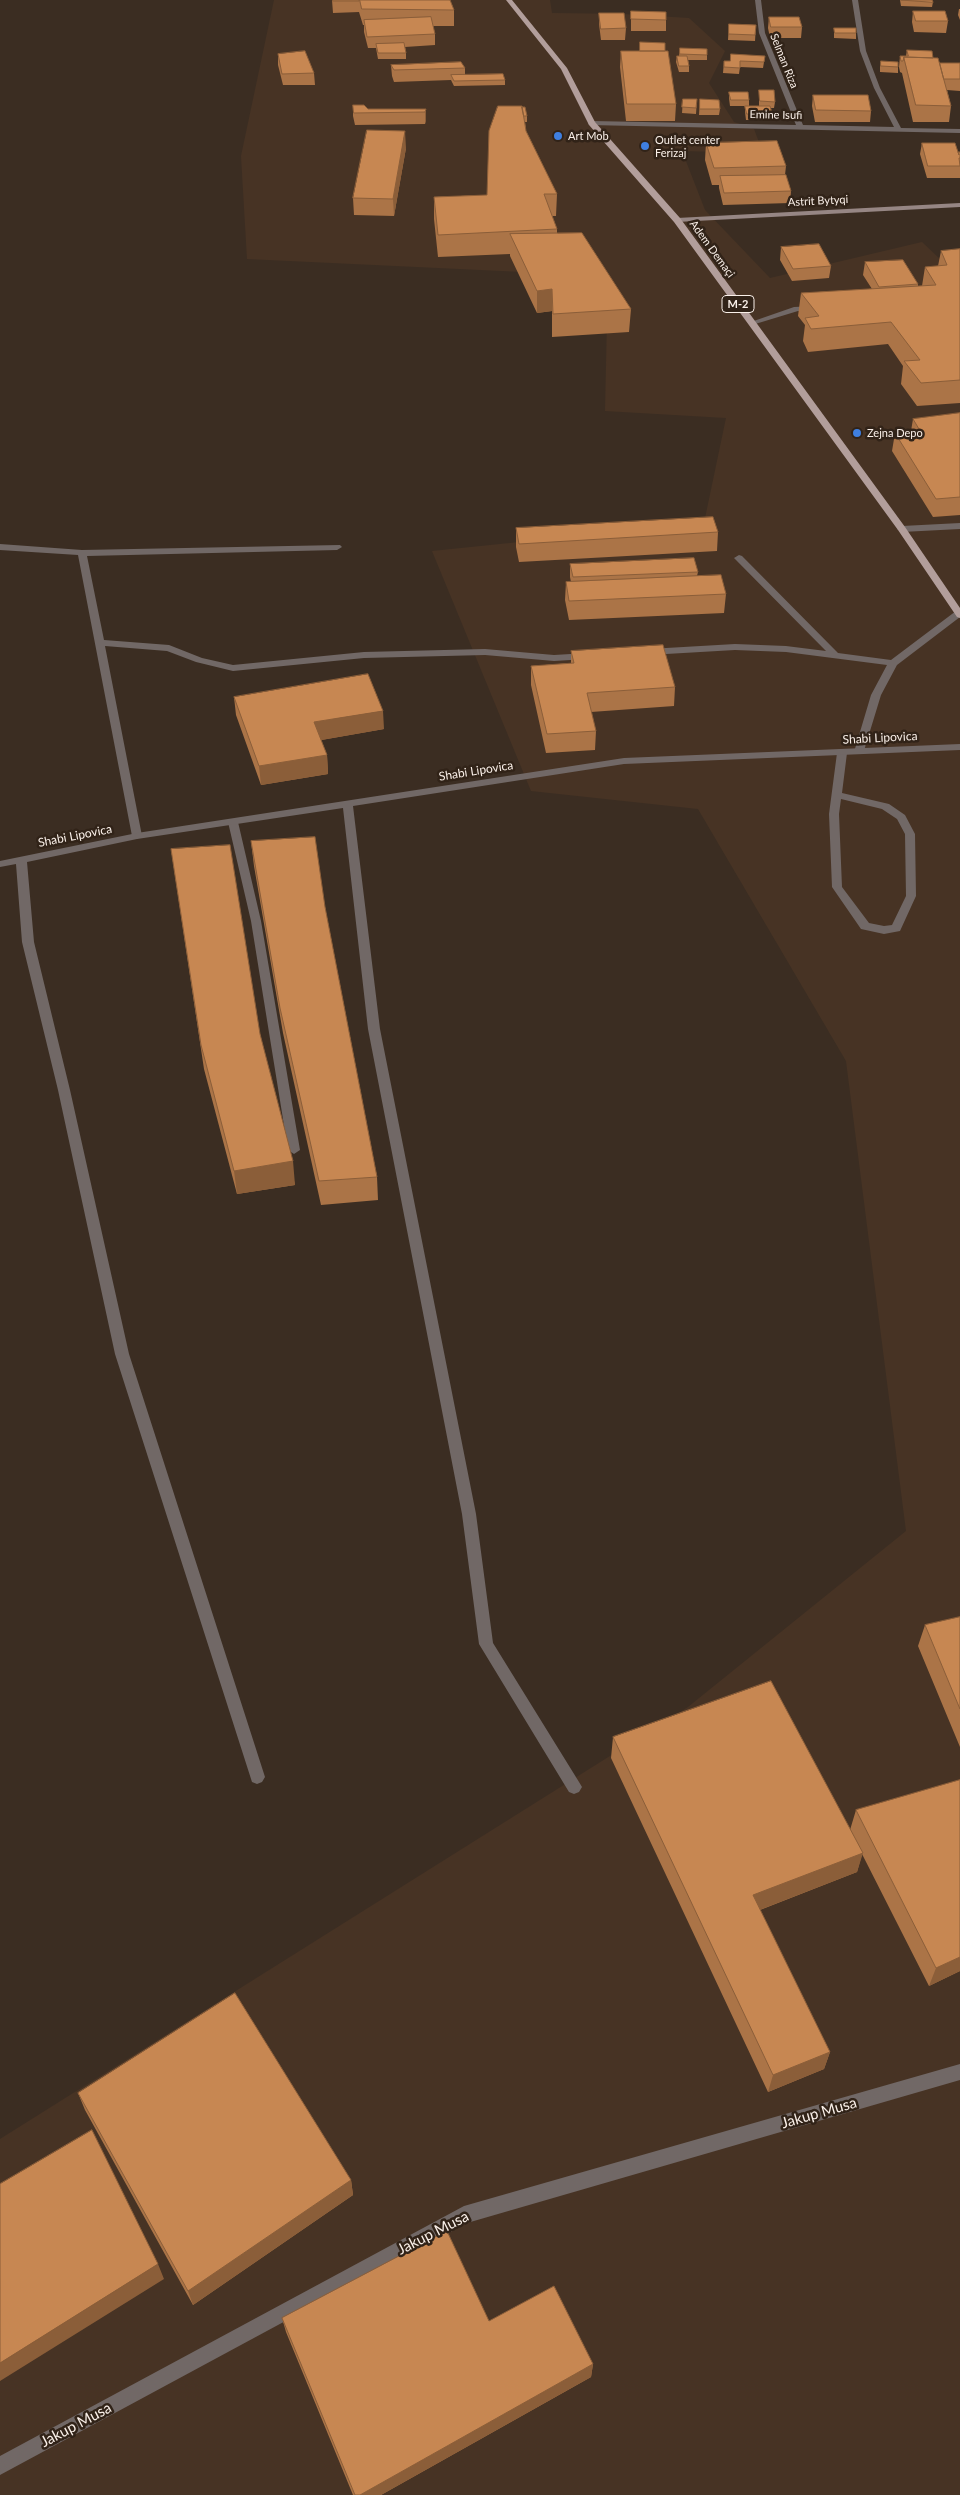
<!DOCTYPE html>
<html>
<head>
<meta charset="utf-8">
<style>
  body { margin:0 }
  canvas { display:block; background:#3b2d22 }
</style>
</head>
<body>
<canvas width="960" height="2495"></canvas>
<script>
const context = document.querySelector('canvas').getContext('2d');
context.lineJoin = 'round';
function fill(path, color) {
  context.fillStyle = color;
  context.fill(path, 'evenodd');
}
function strokePath(path, color, width, dash) {
  context.strokeStyle = color;
  context.lineWidth = width;
  context.lineCap = dash ? 'butt' : 'round';
  context.setLineDash(dash || []);
  context.stroke(path);
}
function label(font, color, halo, rows, align = 'center') {
  context.font = font + ' Lato,sans-serif';
  context.lineWidth = 5;
  context.setLineDash([]);
  context.textBaseline = 'middle';
  context.strokeStyle = halo;
  context.fillStyle = color;
  for (const [text, x, y, turn = 0] of rows) {
    context.save();
    context.translate(x, y);
    context.rotate((+turn || 0) * Math.PI / 180);
    context.textAlign = isNaN(turn) ? turn : align;
    if (halo) context.strokeText(text, 0, 0);
    context.fillText(text, 0, 0);
    context.restore();
  }
}
fill(new Path2D(`
  M274,0H550L552,13L622,14L689,18L725,51L709,83L734,122L754,129L763,153L682,151L705,210L770,278L922,242L960,278V2495H0V2139L688,1707L906,1531L846,1061L698,809L531,791L432,551L704,523L726,418L605,411L608,276L247,259L241,156Z`), '#473324');
fill(new Path2D(`
  M815,306L819,308L818,310L798,311L752,325L748,323L794,307Z
  M0,544L82,550L340,545L342,547L337,550L87,556L104,640L169,645L202,658L233,665L364,652L485,649L554,655L587,653L592,656L587,659L554,661L485,655L364,658L233,671L196,662L167,651L105,646L142,836L137,839L132,836L78,555L0,550Z
  M739,555L742,556L838,653L891,660L956,611L960,610V617L897,665L881,695L863,754H855L854,752L871,695L887,665L786,652L735,650L649,655L644,652L649,649L735,644L786,646L826,651L736,560L734,558Z
  M842,750L847,753L842,793L889,804L905,815L915,834L916,896L900,931L884,934L861,929L832,887L829,814L837,753ZM841,799L882,809L897,819L905,834L906,896L892,925L884,926L869,923L842,887L839,814Z
  M233,819L238,822L261,921L300,1150L294,1154L288,1150L251,921L228,822Z`), '#716866');
fill(new Path2D(`
  M755,0H761L765,33L803,125L894,127L874,88L860,51L852,0H858L866,51L880,88L901,128L960,129V133L589,125L588,123L592,121L796,125L759,33Z
  M960,523V529L902,532L897,529L902,526Z
  M960,744V750L624,764L353,806L380,1029L476,1514L493,1643L579,1782L582,1787L579,1792L574,1794L569,1792L479,1644L462,1514L368,1029L343,808L137,839L27,862L34,942L70,1090L129,1354L265,1777L262,1782L257,1784L252,1782L115,1354L58,1090L22,942L16,864L0,867V861L137,833L624,758Z
  M960,2064V2080L467,2223L0,2475V2456L464,2206Z`), '#716866');
fill(new Path2D(`
  M960,203V207L677,222L673,220L677,218Z`), '#968684');
fill(new Path2D(`
  M506,0H512L567,68L595,122L680,218L905,527L960,608V618L957,617L898,530L674,222L589,125L561,69Z`), '#b29e9b');
fill(new Path2D(`
  M332,0H450L454,10V26H433L435,34V45L405,47L406,53V59H378L376,48H368L364,32V25H363L359,12L333,13Z
  M900,0H932L933,2L932,7L901,6Z
  M959,9H960V20L958,15Z
  M631,11L666,20V31H631Z
  M913,11L948,21L946,33L914,32L912,22Z
  M599,13L626,28L625,40H601L599,24Z
  M769,17L802,27L801,38H770L768,28Z
  M729,24L756,25L755,41L728,40Z
  M834,28L856,33V39L834,38Z
  M640,42L665,51L676,104L675,121H626L620,67L621,51H640Z
  M680,48L707,49V60H688L689,66V72H679L676,62L677,56H679Z
  M907,50L933,58L940,63H960V91L947,90L951,106L949,122H913L902,73L900,72L899,67L900,56H906Z
  M278,54L314,73L315,85H283L278,65Z
  M765,56L763,68L740,67L739,74L723,73L724,61H730Z
  M881,61L898,67V73L880,72V67Z
  M391,65L465,68V75L505,80V85L454,86L451,80L394,82L392,76Z
  M759,90L775,102L774,108H771L772,114L771,120H746L745,112V106H759Z
  M729,92L749,100V106H730L729,98Z
  M813,95L871,111L870,122H815L812,106Z
  M683,99H697L696,114L682,113Z
  M700,99L720,109L719,115H699Z
  M353,105L368,109H426V120L425,124L355,125L353,116Z
  M522,106L527,116V122H525L526,131L557,194L556,216H552L557,229V233L631,309L629,332L552,337V311L537,313L510,256V254L438,257L434,219V197L487,195Z
  M706,143L786,166L785,175L791,191L790,203L723,205L719,188V185H712L705,160Z
  M922,143L958,154L960,152V178H927L920,154Z
  M406,148L394,216L354,215L353,198Z
  M781,247L831,266L829,278L792,281L780,260Z
  M960,249V403L917,406L901,384L903,366L888,344L808,352L803,341L805,325L798,316L801,293L872,289L863,275L865,262L918,284V286H922L925,267L938,266L941,251Z
  M960,413V515L933,517L892,451L895,433L911,431L913,419Z
  M516,528L718,532L717,551L519,562L516,547Z
  M570,564L698,572L697,576L726,594L724,613L569,620L565,600L566,582H571L570,577Z
  M571,651L675,687L674,706L591,712L596,731L595,750L546,753L531,685V666L571,663Z
  M234,697L384,729L321,740L327,755L328,774L261,785L236,715Z
  M251,841L325,907L377,1177L378,1200L321,1205L283,1033L254,866Z
  M171,849L260,1034L295,1185L237,1194L204,1069Z
  M960,1617V1747L918,1646L925,1625Z
  M613,1737L850,1830L856,1810L960,1780V1971L929,1986L862,1854L857,1872L760,1910L830,2052L824,2069L768,2092L611,1758Z
  M78,2093L351,2180L353,2195L193,2305L85,2110Z
  M282,2318L489,2321L593,2364L591,2377L381,2495H353L286,2332Z`), '#ab7447');
fill(new Path2D(`
  M426,109V120L425,124V112Z
  M405,131L406,148L394,216L393,199Z
  M552,289V311L537,313V291Z
  M383,711L384,729L316,741L314,722Z
  M327,755L328,774L261,785L259,766Z
  M293,1161L295,1185L237,1194L234,1171Z
  M863,1853L857,1872L749,1914L753,1895Z
  M960,1957V1971L929,1986L936,1968Z
  M830,2052L824,2069L768,2092L773,2075Z
  M351,2180L353,2195L193,2305L188,2291Z
  M158,2264L164,2279L0,2381V2363Z
  M593,2364L591,2377L381,2495H360Z`), '#8b5e39');
const building = new Path2D(`
  M333,0H359V1H333Z
  M360,0H450L454,10L362,9Z
  M901,0H932L933,2Z
  M631,11L666,12V20L631,19Z
  M913,11H945L948,21H916Z
  M599,13H624L626,28L601,29Z
  M431,17L435,34L367,37L364,20Z
  M769,17H799L802,27H771Z
  M729,24L756,25L755,35L729,34Z
  M834,28H856V33H835Z
  M640,42L665,43V51H640Z
  M404,43L406,53H378L376,44Z
  M680,48L707,49V55L680,54Z
  M907,50L932,51L933,58L904,57L903,61H901L900,56H908Z
  M305,51L314,73L282,74L278,54Z
  M621,51H668L676,104H627Z
  M731,54L765,56L764,62L740,61V68L724,67V61H730Z
  M677,56H687L689,66H679Z
  M904,57L938,58L951,106L916,105Z
  M881,61L898,62V67L881,66Z
  M461,62L465,68L394,70L391,65Z
  M940,63H960V79H944Z
  M503,74L505,80L454,81L451,75Z
  M759,90H774L775,102L760,101Z
  M729,92H748L749,100H731Z
  M813,95H868L871,111L816,110Z
  M683,99H697L696,108L682,107Z
  M700,99L719,100L720,109H700Z
  M353,105H364L368,109H426L425,112L354,113Z
  M498,106H522L526,131L557,194H544L557,229L438,235L434,197L487,195L489,131Z
  M745,106H770L772,114H747Z
  M522,107H525L527,116H524Z
  M367,130L405,131L393,199L353,198Z
  M777,141L786,166L714,168L706,143Z
  M922,143H955L959,155L958,152H960V158H959L960,166H928Z
  M786,175L791,191L724,193L720,176Z
  M582,233L631,309L553,314L552,289L537,291L510,234Z
  M819,244L831,266L793,269L781,247Z
  M960,249V380L921,383L904,361L920,360L891,322L811,329L805,318L819,316L801,293L936,285L925,267L947,265L941,251Z
  M903,260L918,284L879,287L865,262Z
  M960,413V497L936,499L895,433L919,429L913,419Z
  M713,517L718,532L519,544L516,528Z
  M694,558L698,572L573,577L570,564Z
  M721,575L726,594L569,601L566,582Z
  M663,645L675,687L587,693L596,731L547,734L531,666L574,663L571,651Z
  M368,674L383,711L314,722L327,755L259,766L234,697Z
  M315,837L325,907L377,1177L319,1181L280,1008L251,841Z
  M230,845L260,1034L293,1161L234,1171L201,1045L171,849Z
  M960,1617V1709L925,1625Z
  M771,1681L863,1853L753,1895L830,2052L773,2075L613,1737Z
  M960,1780V1957L936,1968L856,1810Z
  M235,1993L351,2180L188,2291L78,2093Z
  M92,2130L158,2264L0,2363V2184Z
  M447,2231L489,2321L554,2286L593,2364L360,2495H355L282,2318Z`);
fill(building, '#c78752');
strokePath(building, '#8b5e39', 1);
for (const [x, y, r, color] of [
  [558,136,5,"#3f7fe0"],
  [645,146,5,"#3f7fe0"],
  [857,433,5,"#3f7fe0"]
]) {
  const dot = new Path2D();
  dot.arc(x, y, r, 0, 2 * Math.PI);
  context.fillStyle = color;
  context.fill(dot);
  strokePath(dot, '#312318', 2);
}
label('11px', '#faf0e9', '#312318', [
  ["Selman Riza",784,61,68],
  ["Emine Isufi",776,115,1],
  ["Astrit Bytyqi",818,201,-3],
  ["Adem Demaçi",712,249,54]
]);
label('11px', '#faf0e9', '#312318', [
  ["Art Mob",568,136],
  ["Outlet center",655,140],
  ["Ferizaj",655,153],
  ["Zejna Depo",867,433]
], 'left');
for (const [x, y, w] of [
  [738,304,32]
]) {
  const box = new Path2D();
  box.roundRect(x - w / 2, y - 8.5, w, 17, 4);
  context.fillStyle = '#312318';
  context.fill(box);
  strokePath(box, '#faf0e9', 1);
}
label('bold 11px', '#faf0e9', null, [
  ["M-2",738,304]
]);
label('12px', '#faf0e9', '#312318', [
  ["Shabi Lipovica",880,738,-3],
  ["Shabi Lipovica",476,771,-9],
  ["Shabi Lipovica",75,836,-11]
]);
label('15px', '#faf0e9', '#312318', [
  ["Jakup Musa",819,2113,-16],
  ["Jakup Musa",433,2233,-27],
  ["Jakup Musa",76,2425,-28]
]);
</script>
</body>
</html>
